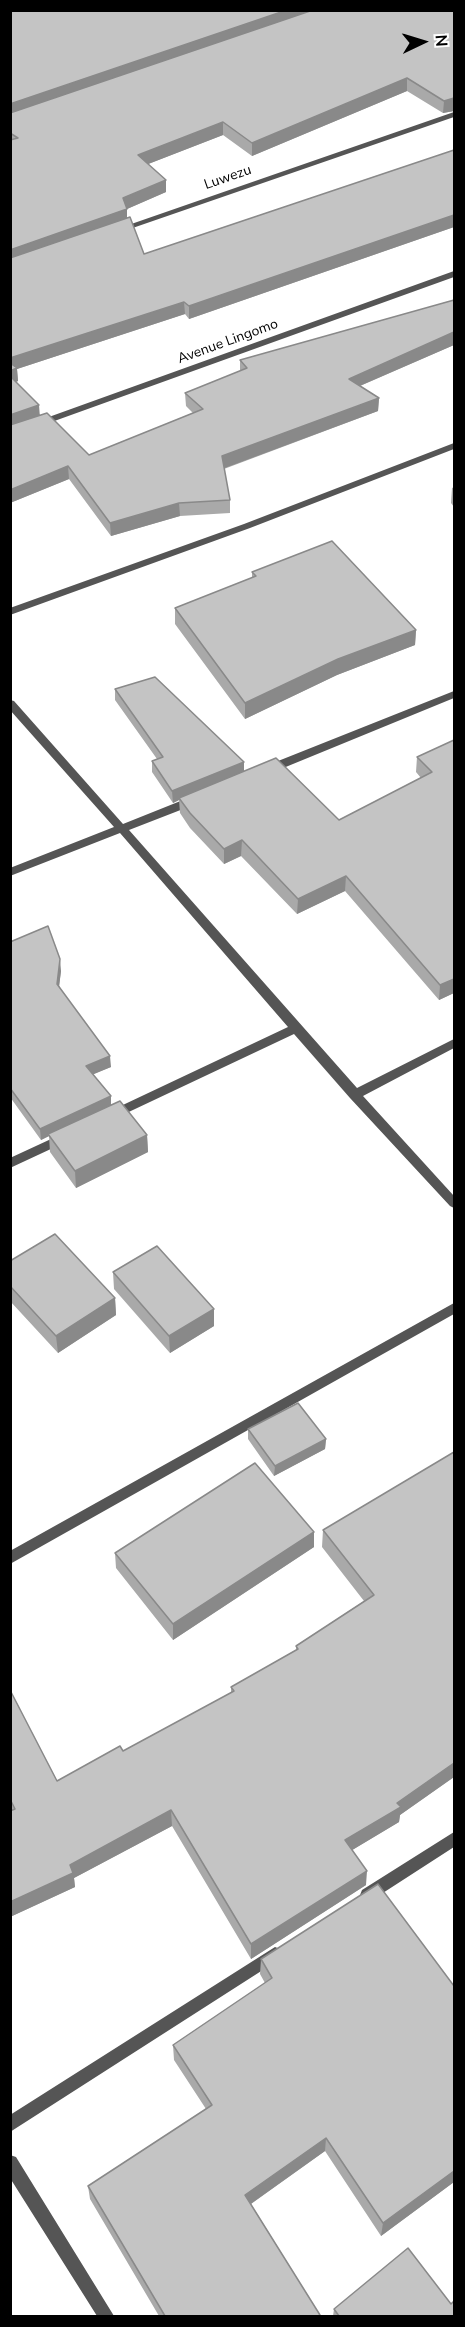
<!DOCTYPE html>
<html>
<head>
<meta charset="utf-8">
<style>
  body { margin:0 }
  #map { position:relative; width:465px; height:2327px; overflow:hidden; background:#fff; font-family:"Nunito Sans",sans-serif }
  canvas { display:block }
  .frame { position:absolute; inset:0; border:12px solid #000; pointer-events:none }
  .north { position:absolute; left:393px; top:12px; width:60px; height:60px; -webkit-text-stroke:4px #fff; paint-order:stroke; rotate:86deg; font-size:16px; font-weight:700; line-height:24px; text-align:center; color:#000 }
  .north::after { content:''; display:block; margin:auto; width:21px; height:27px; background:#000; clip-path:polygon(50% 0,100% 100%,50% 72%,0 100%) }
</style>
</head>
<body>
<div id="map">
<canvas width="465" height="2327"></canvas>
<div class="frame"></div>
<div class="north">N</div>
</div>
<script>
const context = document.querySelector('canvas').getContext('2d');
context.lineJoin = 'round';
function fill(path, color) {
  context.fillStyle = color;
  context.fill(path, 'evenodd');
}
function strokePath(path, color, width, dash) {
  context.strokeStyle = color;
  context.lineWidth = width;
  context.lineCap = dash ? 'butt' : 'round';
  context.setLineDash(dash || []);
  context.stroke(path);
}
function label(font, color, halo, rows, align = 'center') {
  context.font = font + ' "Nunito Sans",sans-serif';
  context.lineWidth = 6;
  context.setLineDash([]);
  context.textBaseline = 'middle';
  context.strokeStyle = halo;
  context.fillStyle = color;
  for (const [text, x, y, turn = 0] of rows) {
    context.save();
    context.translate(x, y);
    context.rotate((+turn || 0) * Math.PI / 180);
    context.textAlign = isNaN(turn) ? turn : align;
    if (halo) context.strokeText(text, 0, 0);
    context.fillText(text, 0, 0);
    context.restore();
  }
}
fill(new Path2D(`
  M454,112V117L121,232L114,230Z
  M454,271V277L10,437V431Z
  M454,443V449L250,528L10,615V608L244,524Z
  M454,691V698L271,773L267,774L262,770L263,767Z
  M10,700L14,701L123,824L188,798H196L197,801L196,804L129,830L357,1088L454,1039V1048L363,1096L454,1196V1208L450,1206L350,1098L294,1034L116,1118H108L106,1115L108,1112L288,1027L120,833L10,876V868L114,827L10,710Z
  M64,1133L68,1135L70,1138L68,1141L10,1168V1158Z
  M454,1303V1314L10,1564V1551Z
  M454,1832V1847L372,1900L367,1902L362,1900L360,1895L362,1890Z
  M275,1947L280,1949L283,1954L280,1959L10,2132V2115Z
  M10,2155L16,2157L114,2316H97L10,2178Z`), '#555');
fill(new Path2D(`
  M10,10H454V121L453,120L454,111L443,113L407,91L252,156L223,135L148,164L166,192L127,209V218L144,254L454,150V227L189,319L185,314L17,369L18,381L16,382L40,415L89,455L193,413L186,406L185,393L240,371V360L454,345L360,386L379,398L378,411L224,469L230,500V513L180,516L111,536L69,479L10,503Z
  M454,487V507L451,503L452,488Z
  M252,572L416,630L415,645L337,675L245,719L175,624V608L252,578Z
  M115,689L244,762V771L339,820L421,778L416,772L417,757L454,740V993L439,1000L345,891L297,914L241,856L224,864L190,828L180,813L179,800L173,803L152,772V761L157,759L115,700Z
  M10,942L61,971L59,986L111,1067L93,1074L111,1096V1105L147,1135L148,1152L76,1188L50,1152L49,1136L41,1140L10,1097Z
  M10,1261L115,1298L116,1315L58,1353L10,1301Z
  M113,1272L214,1309V1326L170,1353L114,1289Z
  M248,1429L326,1439L325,1449L274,1476L248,1439Z
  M454,1452V1777L400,1815L399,1822L352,1850L366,1885L251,1959L172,1826L74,1878L75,1887L10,1917V1690L57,1781L123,1751L231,1693V1687L296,1650V1646L364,1601L322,1547L323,1530Z
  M314,1547L173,1640L116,1568L115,1553Z
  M261,1959L454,1986V2182L381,2236L325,2151L251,2204L320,2315L319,2316H159L90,2199L88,2186L206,2109L174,2060L173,2045L265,1983L260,1974Z
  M451,2304L454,2316H333L334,2309Z`), '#a9a9a9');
fill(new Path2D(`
  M287,10H323L10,117V104Z
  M407,78V91L252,156V143Z
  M454,98V111L443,113L444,101Z
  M223,122V135L138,168V155Z
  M166,180V192L127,209V222L10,263V250L123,198Z
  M454,215V227L189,319V306Z
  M184,302L185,314L17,369L18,381L10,384V358Z
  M454,332V345L348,391L349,379Z
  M379,398L378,411L222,469V456Z
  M39,405L40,418L10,428V415Z
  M68,466L69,479L10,503V490Z
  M179,503L180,516L111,536L110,523Z
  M11,534L12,550H10Z
  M416,630L415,645L337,675L245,719V703L338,659Z
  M244,762V774L179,798V800L173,803L172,791Z
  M242,840L241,856L224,864V849Z
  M346,876L345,891L297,914L298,899Z
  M60,959L61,971L58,995L57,984Z
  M454,979V993L439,1000L440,985Z
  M110,1056L111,1067L87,1077L86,1066Z
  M111,1096V1107L48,1134L49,1136L41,1140L40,1129Z
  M147,1135L148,1152L76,1188L75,1171Z
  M115,1298L116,1315L58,1353L56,1336Z
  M214,1309V1326L170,1353L169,1336Z
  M326,1439L325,1449L274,1476L275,1466Z
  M314,1532V1547L173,1640V1624Z
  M454,1763V1777L400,1815L399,1822L344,1855L345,1840Z
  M171,1810L172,1826L74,1878L75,1887L10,1917V1902L70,1865Z
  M367,1871L366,1885L251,1959V1944Z
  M326,2138L325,2151L245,2208V2195Z
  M454,2171V2182L381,2236L383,2223Z`), '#898989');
const building = new Path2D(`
  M10,10H287L10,104Z
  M313,10H454V98L444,101L407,78L252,143L223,122L138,155L166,180L123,198L127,209L10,250V140L18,138L10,133V113Z
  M454,150V215L189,306L184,302L10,358V258L130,217L144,254Z
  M454,300V332L349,379L379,398L222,456L230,500L179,503L110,523L68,466L10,490V425L47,413L89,455L203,409L185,393L247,368L240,360Z
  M10,363L17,368L10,371Z
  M10,376L39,405L10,415Z
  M332,541L416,630L338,659L245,703L175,608L256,576L252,572Z
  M155,677L244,762L172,791L152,761L163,757L115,689Z
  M454,740V979L440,985L346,876L298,899L242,840L224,849L190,813L179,798L276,758L339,820L432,772L417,757Z
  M48,926L60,959L57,984L110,1056L86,1066L111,1096L40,1129L10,1088V942Z
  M120,1101L147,1135L75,1171L48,1134Z
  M55,1234L115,1298L56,1336L10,1286V1261Z
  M157,1246L214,1309L169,1336L113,1272Z
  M298,1403L326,1439L275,1466L248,1429Z
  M454,1452V1763L397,1803L401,1807L345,1840L367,1871L251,1944L171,1810L70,1865L73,1873L10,1902V1811L15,1809L10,1799V1690L57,1781L120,1746L123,1751L234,1691L231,1687L298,1649L296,1646L374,1595L323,1530Z
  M255,1463L314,1532L173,1624L115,1553Z
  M378,1884L454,1986V2171L383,2223L326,2138L245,2195L320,2315L318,2316H165L88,2186L212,2105L173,2045L272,1978L261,1959Z
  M408,2248L451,2304L454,2301V2316H339L334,2309Z`);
fill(building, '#c4c4c4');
strokePath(building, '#898989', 1.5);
label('14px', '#000', '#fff', [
  ["Luwezu",228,178,-19],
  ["Avenue Lingomo",228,342,-20]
]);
</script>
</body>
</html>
